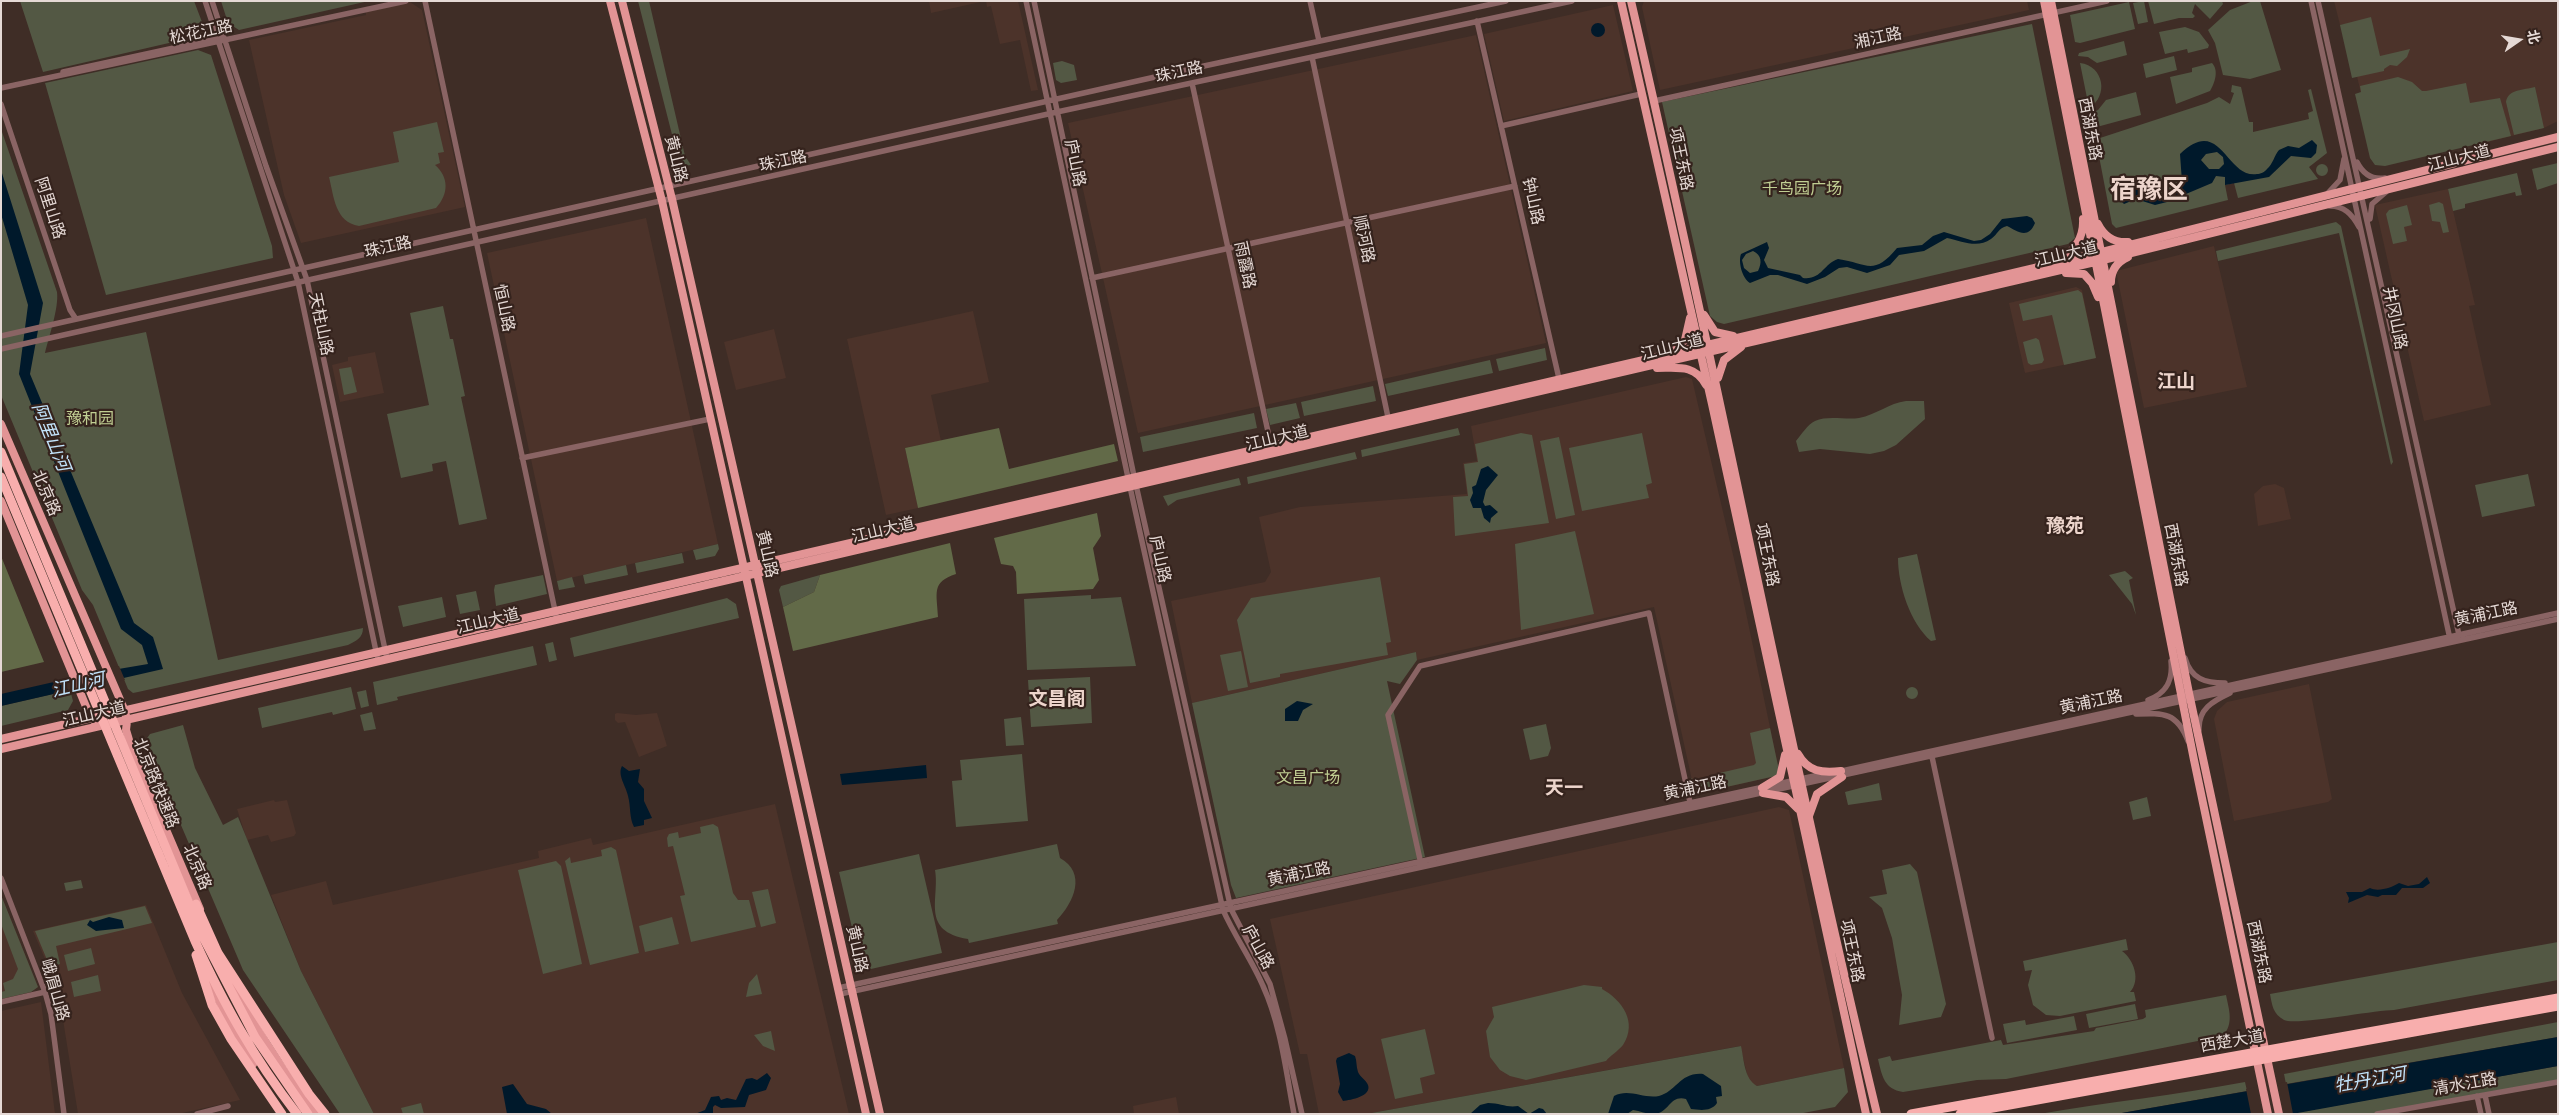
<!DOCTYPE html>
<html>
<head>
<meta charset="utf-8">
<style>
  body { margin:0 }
  #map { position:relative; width:2559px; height:1115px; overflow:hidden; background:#3f2d26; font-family:"Golos Text","Noto Sans SC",sans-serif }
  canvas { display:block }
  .frame { position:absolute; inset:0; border:2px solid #e5d9d5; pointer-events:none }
  .north { position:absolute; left:2494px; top:15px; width:50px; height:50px; -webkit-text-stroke:4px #35231d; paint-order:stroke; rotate:77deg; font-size:14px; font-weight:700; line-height:20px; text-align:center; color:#e5d9d5 }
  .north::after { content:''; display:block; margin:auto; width:18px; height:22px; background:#e5d9d5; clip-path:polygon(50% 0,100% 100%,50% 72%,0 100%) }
</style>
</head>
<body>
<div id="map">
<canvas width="2559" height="1115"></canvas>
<div class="frame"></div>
<div class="north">北</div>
</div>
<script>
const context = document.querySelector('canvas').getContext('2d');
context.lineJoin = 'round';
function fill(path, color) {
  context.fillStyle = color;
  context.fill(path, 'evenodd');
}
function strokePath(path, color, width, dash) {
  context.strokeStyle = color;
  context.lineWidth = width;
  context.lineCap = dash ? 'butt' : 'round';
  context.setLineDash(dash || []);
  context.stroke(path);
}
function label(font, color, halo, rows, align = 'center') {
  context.font = font + ' "Golos Text","Noto Sans SC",sans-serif';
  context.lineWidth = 4.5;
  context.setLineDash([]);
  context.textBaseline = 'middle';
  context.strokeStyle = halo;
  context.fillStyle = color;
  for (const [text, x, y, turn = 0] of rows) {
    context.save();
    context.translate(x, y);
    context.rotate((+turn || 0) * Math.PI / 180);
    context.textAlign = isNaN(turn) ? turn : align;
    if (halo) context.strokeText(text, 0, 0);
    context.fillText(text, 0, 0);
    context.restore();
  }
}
fill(new Path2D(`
  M929,1H985L931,13Z
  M986,1H1018L1038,90L1031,91L1020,40L1000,44L991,6L987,7Z
  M1644,1H2027L2029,10L1660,90L1642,7Z
  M2334,1H2558V121L2544,128L2479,144L2373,146L2345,24L2340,25Z
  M410,2L422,10L465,207L301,243L284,195L249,40L366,15V12Z
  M1613,5L1633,91L1504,121L1484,34Z
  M1476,35L1546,343L1138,433L1068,123Z
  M2448,189L2475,305L2469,306L2491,405L2424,421L2375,205Z
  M646,218L718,544L557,581L487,253Z
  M2214,246L2247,387L2144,408L2116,271Z
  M2076,287L2082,290L2096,358L2025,373L2009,303Z
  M973,311L989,382L931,395L941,441L905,448L918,508L886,515L847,339Z
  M774,329L786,378L736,390L724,342Z
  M375,352L384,393L340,402L332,365L348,361V357Z
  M1686,377L1692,379L1741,589L1780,775L1695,794L1654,607L1417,660L1416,652L1192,703L1171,601L1265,582L1271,572L1259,517L1300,507L1467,494L1463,463L1477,461L1471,426Z
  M2275,484L2284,488L2291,519L2258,526L2254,494L2263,486Z
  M2309,684L2332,799L2328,802L2234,821L2214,719L2217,711L2227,702Z
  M617,713L636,715L657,713L667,746L639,757L625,722L618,723L615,720V714Z
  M274,800L275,802L287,800L296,833L294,836L271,842L268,835L247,840L237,809Z
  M775,804L849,1114H374L301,971L271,895L326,881L333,905L539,858L538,851L591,838L593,845Z
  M1779,807L1789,810L1844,1068L1757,1086L1750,1083L1748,1078L1740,1046L1366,1114H1319L1307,1054H1300L1270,919Z
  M1,895L38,987L31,992L1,999Z
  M146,905L182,993L240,1100L178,1114H78L61,1007L51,973L33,931Z
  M41,1002L55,1114H1V1011Z
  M1176,1097L1179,1114H1134L1133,1106Z`), '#4c332a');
fill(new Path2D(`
  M20,1H194L202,22L195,37L43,72Z
  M221,1H369L239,30L228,23Z
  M638,1H649L685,156L691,165L682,166L679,162Z
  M2144,1L2148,22L2138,24L2133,3Z
  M2148,1H2222L2223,4L2210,19L2195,4L2192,13L2195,16L2193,18H2179L2154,24Z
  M2253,1H2260L2281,70L2250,79L2223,75L2215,43L2208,30L2230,10Z
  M2129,2L2135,29L2080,43L2075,42L2070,15Z
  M2371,17L2380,56L2410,49L2407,57L2397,66L2390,65L2384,69V71L2352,78L2340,25Z
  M2032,24L2075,238L2068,244L1724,324L1717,322L1710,316L1662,102Z
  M2185,27L2199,32L2209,45L2208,48L2188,53L2187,49L2165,54L2159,32Z
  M2124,41L2127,55L2097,63L2088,57L2078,56L2079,53Z
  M198,50L211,55L272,246L273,258L106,295L45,83Z
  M2174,56L2177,70L2146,78L2143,64Z
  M1062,61L1074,65L1077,80L1061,83L1056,80L1053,63Z
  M2080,63C2104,66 2109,96 2089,108Z
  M2212,63C2219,70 2215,83 2210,91L2176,104L2170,77L2192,72V68Z
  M2398,77L2412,82L2422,91H2426L2466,83L2470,103L2500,98L2511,136L2385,166L2375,165L2370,158L2355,94L2361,92L2360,86Z
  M2232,85L2241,87L2249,122H2253V132L2309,119L2308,113L2313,111L2308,90L2311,89L2327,153L2309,167L2318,179L2238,198L2234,183L2225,185L2228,200L2116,228L2112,224L2098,151L2102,149L2100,138L2207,103L2219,97L2230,104L2234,93L2231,92Z
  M2535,87L2544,128L2514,135L2506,102C2508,89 2524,90 2535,87Z
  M2136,92L2141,115L2093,128L2090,114L2098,110L2106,100Z
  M437,122L444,152L438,153L440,163L435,165C449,177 449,194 436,208L359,226C335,222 334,197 329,177L399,162L393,132Z
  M1,129L57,292C59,308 49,336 45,353L146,332L218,660L363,628C363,638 356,641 348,645L138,692L133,693L128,689L93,605L82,590L1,395Z
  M2558,163V183L2537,190L2532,169Z
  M2316 170a6 6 0 1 1 12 0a6 6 0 1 1-12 0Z
  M2517,173L2522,195L2516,196L2515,192L2465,204V208L2453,211L2448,189Z
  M2439,202L2443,204L2449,232L2443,233L2440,222L2432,221L2429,205Z
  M2407,205L2412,225L2404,227L2407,241L2393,244L2386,214L2389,210Z
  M2336,222L2341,226L2393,462L2391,465L2339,233L2218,261L2216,251Z
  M2078,290L2082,293L2096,358L2064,365L2052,315L2023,321L2019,304Z
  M443,306L450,339H453L465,396L461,397L487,519L459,525L446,461L432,464L433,471L401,478L387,414L429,405L410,313Z
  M2036,338L2039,340L2044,360L2042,363L2031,365L2028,363L2023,342Z
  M1545,348L1547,360L1499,371L1496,359Z
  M1490,360L1493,373L1388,396L1385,384Z
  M351,367L357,392L344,395L339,369Z
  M1373,386L1376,401L1304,416L1301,402Z
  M1906,401H1924L1925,419L1896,445L1884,451L1870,454L1820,449L1799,452L1796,441C1801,435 1808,424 1815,421C1828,415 1845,420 1859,418C1876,415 1889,403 1906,401Z
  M1296,403L1300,418L1270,425L1266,409Z
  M1254,413L1257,428L1143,452L1140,437Z
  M1458,428L1460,435L1362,457L1361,450Z
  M1521,433L1532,435L1549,523L1455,536L1453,497L1468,496L1464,464L1478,462L1475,444Z
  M1642,433L1652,483L1646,485L1649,498L1582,511L1569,448Z
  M1559,437L1575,515L1556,519L1540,441Z
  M1355,452L1357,459L1248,484L1247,477Z
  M2528,474L2535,506L2482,517L2475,485Z
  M1239,478L1241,485L1177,500L1168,506L1163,496Z
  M1575,531L1594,614L1521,630L1515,544Z
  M718,544L719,549L715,556L696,560L693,550Z
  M682,553L684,563L637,573L635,563Z
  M1917,554L1936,640L1931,641C1910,623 1898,585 1898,558Z
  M626,565L628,575L585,584L583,575Z
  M2125,571L2133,578L2129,580L2136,615L2132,604L2109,575Z
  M543,575L547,594L496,606L494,590L495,585Z
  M820,575L814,592L783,607L779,590L781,586Z
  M572,577L575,587L559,590L557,581Z
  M1380,577L1391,642L1386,643L1388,655L1280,674V677L1250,683L1237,620L1251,598Z
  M476,591L480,610L460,614L456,595Z
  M1091,595V599L1121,597L1136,666L1027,670L1024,599Z
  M442,597L446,617L403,627L398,606Z
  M727,598L736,604L739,618L574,657L570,638Z
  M553,642L557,660L549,662L545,644Z
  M533,646L537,665L397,697L398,700L377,705L373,682Z
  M1241,651L1248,687L1228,691L1220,655Z
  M1416,652L1417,660L1400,684L1387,681L1425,857L1236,898L1231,885L1192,703Z
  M1090,677L1092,723L1031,727L1028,680Z
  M1906 693a6 6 0 1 1 12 0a6 6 0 1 1-12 0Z
  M351,687L356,709L333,715L332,712L262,728L258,708Z
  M70,690L73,701L68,710L1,726V706Z
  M366,690L369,706L361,708L357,692Z
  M372,712L376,729L364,731L360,715Z
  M1021,717L1024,745L1006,746L1004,719Z
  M1546,724L1551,748L1548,756L1530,760L1523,729Z
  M183,725L195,768L223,825L238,817L301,971L374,1114H340L243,970L145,741L150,734Z
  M1770,728L1780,775L1695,794L1691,778L1698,782L1716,778L1715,774L1754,765L1756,763L1750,733Z
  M1022,754L1028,821L956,827L952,781L962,780L960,760Z
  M1879,783L1882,800L1848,805L1845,792Z
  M2147,797L2151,816L2133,820L2129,802Z
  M713,824L718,827L733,893L738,900H749L756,927L691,942L680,896L685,895L673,846L668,847L667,838L669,834L678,832L679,838L701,833L700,827Z
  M1057,844L1060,858C1087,873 1074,902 1057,920L1058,924L969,943L968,939C920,931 940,899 935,870Z
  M611,847L616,850L639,953L590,965L565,861L570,857L571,863L602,856L601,850Z
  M919,854L942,953L862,971L839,872Z
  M556,861L561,866L582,964L543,974L518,870Z
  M1910,864L1917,872L1946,1004L1941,1017L1899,1025L1902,995L1892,938L1882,908L1869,897L1887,894L1882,870Z
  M81,880L83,888L66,891L64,883Z
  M768,889L776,923L761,927L752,892Z
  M1,895L38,987L31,992L1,999V992L5,991L3,983L13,979L18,969L1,924Z
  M145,906L152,923L56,946L60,964L50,967L35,931Z
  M672,917L679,944L645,952L639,926Z
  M2126,939L2128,950L2122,951C2134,960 2141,980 2130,992H2134L2136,1001L2060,1016L2046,1015L2033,1005L2028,985L2032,970L2025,971L2023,961Z
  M2558,942V980L2394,1010C2374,1010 2295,1026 2284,1020C2273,1014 2272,1005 2270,994Z
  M91,948L95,964L68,971L64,955Z
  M757,974L762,994L746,997L749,983Z
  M98,975L101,991L74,997L71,982Z
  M1584,985L1602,987V989C1622,1000 1638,1022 1623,1045C1618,1051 1610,1056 1606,1061L1526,1080L1510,1076L1500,1070L1490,1057L1486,1031L1494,1017L1492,1007Z
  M2226,995C2229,1010 2234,1023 2223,1036L2006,1079L1977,1080L1903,1092C1884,1089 1882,1076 1878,1059L1890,1056L1892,1061L2001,1040L2003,1045L2094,1031L2096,1028L2143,1019L2146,1017L2145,1010Z
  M2135,1004L2138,1019L2089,1028L2086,1014Z
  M2074,1016L2077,1030L2007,1043L2003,1024L2025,1020L2026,1025Z
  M2558,1022V1037L2286,1084L2284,1074Z
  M1425,1029L1435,1074L1420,1078L1423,1093L1395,1099L1381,1039Z
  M771,1031L775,1051L763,1046L754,1035Z
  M1741,1046C1744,1059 1744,1079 1757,1086L1844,1068L1848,1092L1835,1107L1798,1114H1366Z
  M2558,1066V1081L2370,1114L2293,1113Z
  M2245,1082L2247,1091L2116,1114H2039C2108,1102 2177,1095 2245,1082Z
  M421,1103L424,1114H403L401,1108Z`), '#535844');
fill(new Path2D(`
  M999,428L1009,469L1114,444L1118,461L918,508L905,448Z
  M1097,513L1101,536L1093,548L1099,580L1093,589L1017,594L1016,572L1013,566L1001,564L994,538Z
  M950,543L956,574C931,582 937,593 938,617L793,651L783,607L814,592L820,575Z
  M1,556L44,662L1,672Z`), '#626a48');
fill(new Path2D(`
  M1591 30a7 7 0 1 1 14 0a7 7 0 1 1-14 0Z
  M2312,140L2317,145L2316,153L2311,158L2291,156L2269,177L2225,185V177L2216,176L2212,183L2167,202L2155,205L2136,199L2124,204L2120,200L2118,187L2125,181L2153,195L2172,193L2182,182L2180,154C2221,114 2226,179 2257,174C2260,174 2265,172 2267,169C2273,164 2274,156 2279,150L2288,146L2299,148ZM2217,152L2223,157L2224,164L2219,169H2209L2201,160L2206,154Z
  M1,170L43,303L30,374L134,623L153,637L163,669L1,706V694L89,674L148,664L142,645L121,629L19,374L28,305L1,214Z
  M2027,216L2032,218L2035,223C2028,240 2017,231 2007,226C1998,228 1998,234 1991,239C1977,249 1962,241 1947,238L1924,251L1899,255L1890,265L1867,273L1847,267L1839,268L1825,277L1807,284L1778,275H1770L1750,283C1742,278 1738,262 1741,254L1767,242L1769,248L1764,260L1768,268L1800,275L1803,278C1822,280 1823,264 1838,259C1867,263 1873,277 1897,248L1922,245L1933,236L1944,232L1974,241L1981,240L1990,234L2002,219ZM1753,251C1762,255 1762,263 1758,271L1750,273L1744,268L1742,260L1746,254Z
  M1488,466L1498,475L1486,490L1483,502L1485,506L1490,505L1498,512L1491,518L1490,523L1484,518L1481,508H1473L1470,500L1473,493L1472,487L1476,485L1481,469Z
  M1297,701L1313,704L1303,710L1298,721H1285V709Z
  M926,765L927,778L842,785L840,774Z
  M622,766L629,771L640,769L638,782L644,789V801L652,818L644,820V825L634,827C629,817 631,807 628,796C626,786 617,775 622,766Z
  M2427,877L2430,883L2423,888H2402L2396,895H2382L2378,897L2367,895L2348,903L2349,898L2346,892H2362L2370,888C2378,892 2391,888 2399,883L2408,886L2419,884Z
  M109,917L122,920L124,928L96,931L87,925L90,920L93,922Z
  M2558,1037V1066L2292,1114H2116Z
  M1349,1053L1355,1056C1357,1061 1356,1066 1358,1072C1360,1077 1366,1080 1368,1085C1372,1096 1351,1100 1343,1101L1338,1092L1340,1084L1336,1061L1337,1058Z
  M767,1073L771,1078L766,1090L749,1095L745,1107L721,1108L715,1105L713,1107V1114H695L705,1110L711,1097L719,1096L721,1100L727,1098L736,1100L746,1079L752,1078L757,1080Z
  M1703,1074L1721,1086L1722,1096L1716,1097L1717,1103C1711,1112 1700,1110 1691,1109L1686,1099C1670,1095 1670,1111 1656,1114C1648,1115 1641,1111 1633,1110L1627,1114H1608L1614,1096C1629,1088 1643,1099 1659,1096C1676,1092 1680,1072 1703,1074Z
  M513,1084L527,1104L546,1109L552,1114H507L502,1087Z
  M1488,1103C1500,1103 1507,1108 1518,1106L1529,1114L1539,1108L1543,1109L1547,1114H1470L1480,1105Z`), '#00192b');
fill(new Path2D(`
  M119,666L125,680L69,693L62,677Z
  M2287,1082L2293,1114H2251L2246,1089Z`), '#3f2d26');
strokePath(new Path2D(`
  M205,1L298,282L377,656
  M212,1L266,166L307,280L387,659
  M425,1L557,620
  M1026,1L1130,487L1223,910C1235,937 1252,960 1263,986C1281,1025 1286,1072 1294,1114
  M1034,1L1134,476L1231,909L1270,984L1285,1039L1302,1114
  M1310,1L1319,41
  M2311,1L2450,639
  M2318,1L2459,635
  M1477,21L1560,383
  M1312,57L1389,422
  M63,72L220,38
  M1192,83L1272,450
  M1,88L406,1
  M1654,101L2107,1
  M1,104L70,310L76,319
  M1501,126L1641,94
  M2357,162C2363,174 2372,180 2385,178
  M2327,194L2340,180L2344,159
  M2330,206C2344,206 2352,214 2359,227
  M2370,219L2372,204L2386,192
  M1092,278L1515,186
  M1,336L1204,66L1506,1
  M1,349L1057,112L1572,1
  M522,458L710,419
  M2185,658C2191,679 2205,683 2225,683
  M2148,700C2167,693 2173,680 2171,661
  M2136,714C2163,713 2177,712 2188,741
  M2199,730C2198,709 2213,701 2230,693
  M1931,752L1992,1038
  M1837,772L2558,613
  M1421,864L1388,715L1420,666L1649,613L1691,807
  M1,878L45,992L51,1014L64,1114
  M838,988L1828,773
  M840,994L2558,619
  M1,1002L45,992
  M2485,1095L2489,1114
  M2477,1096L2481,1114
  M197,1114L228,1106
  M2377,1114L2558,1082`), '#8a6464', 5.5);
strokePath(new Path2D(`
  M610,1L662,201L866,1114
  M622,1L672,199L880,1114
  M1621,1L1712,404L1866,1114
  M1631,1C1717,371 1788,745 1877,1114
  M2044,1L2194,760L2268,1114
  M2051,1L2189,693L2279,1114
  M2098,224C2104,236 2114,243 2128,242
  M2058,259C2075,253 2084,236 2083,219
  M2066,273L2084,274L2092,283L2098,297
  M2111,282C2111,270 2117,262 2128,257
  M1704,315L1715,332L1733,336
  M1671,351L1685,340L1690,318
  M1657,368C1677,368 1695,364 1706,385
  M1718,378L1724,360L1741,347
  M1,424L125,711L127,721L126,730L132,750L200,909
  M1,501L87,709L95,722
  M1,739L1635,362L2094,254L2558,137
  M1,749L2095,262L2558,147
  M1798,754C1808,772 1822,773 1841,771
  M1762,788L1780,777L1785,755
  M1763,793L1786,797L1798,809
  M1809,816L1817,794L1842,777
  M227,973C251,1022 282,1070 316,1114
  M207,974L232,1029L253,1064`), '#e29495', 8);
strokePath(new Path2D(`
  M1,452L203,937L255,1037L308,1114
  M1,477L195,941C225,1006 253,1057 297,1114
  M196,904L218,953L309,1094L325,1114
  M196,955L212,1005L231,1039L282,1114
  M1911,1114L2558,998
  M1960,1114L2558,1006`), '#f8aead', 9);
label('16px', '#e5d9d5', '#35231d', [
  ["松花江路",201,32,-12],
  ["湘江路",1878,38,-12],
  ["珠江路",1179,72,-12],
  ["西湖东路",2090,129,79],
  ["江山大道",2459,158,-14],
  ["黄山路",676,159,76],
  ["项王东路",1681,159,78],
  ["珠江路",783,161,-12],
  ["庐山路",1075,163,78],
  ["钟山路",1533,201,77],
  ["阿里山路",50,208,72],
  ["顺河路",1364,239,78],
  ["珠江路",388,247,-13],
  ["江山大道",2066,254,-13],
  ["雨露路",1245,265,78],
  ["恒山路",504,308,78],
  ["井冈山路",2395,318,78],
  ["天柱山路",321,324,78],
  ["江山大道",1672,347,-14],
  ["江山大道",1277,438,-13],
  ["北京路",46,493,67],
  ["江山大道",883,530,-13],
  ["黄山路",767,554,77],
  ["项王东路",1767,555,78],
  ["西湖东路",2176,555,79],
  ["庐山路",1160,559,77],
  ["黄浦江路",2486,614,-12],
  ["江山大道",488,621,-13],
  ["黄浦江路",2091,702,-12],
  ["江山大道",94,714,-13],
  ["北京路快速路",156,783,68],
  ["黄浦江路",1695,788,-12],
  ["北京路",197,867,67],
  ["黄浦江路",1299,874,-12],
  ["庐山路",1258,947,61],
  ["黄山路",857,949,77],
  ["项王东路",1852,951,78],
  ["西湖东路",2259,952,78],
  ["峨眉山路",55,990,74],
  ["西楚大道",2232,1041,-10],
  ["清水江路",2465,1084,-10]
]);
label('16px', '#c0ce92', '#35231d', [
  ["千鸟园广场",1802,189],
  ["豫和园",90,419],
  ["文昌广场",1308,778]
]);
label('italic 18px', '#c2e3fb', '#35231d', [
  ["阿里山河",51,437,68],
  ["江山河",78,685,-13],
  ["牡丹江河",2370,1080,-10]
]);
label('bold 19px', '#edd5cc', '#35231d', [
  ["江山",2176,382],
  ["豫苑",2065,526],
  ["文昌阁",1057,699],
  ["天一",1564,788]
]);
label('bold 26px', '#edd5cc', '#35231d', [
  ["宿豫区",2149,190]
]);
</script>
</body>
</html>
